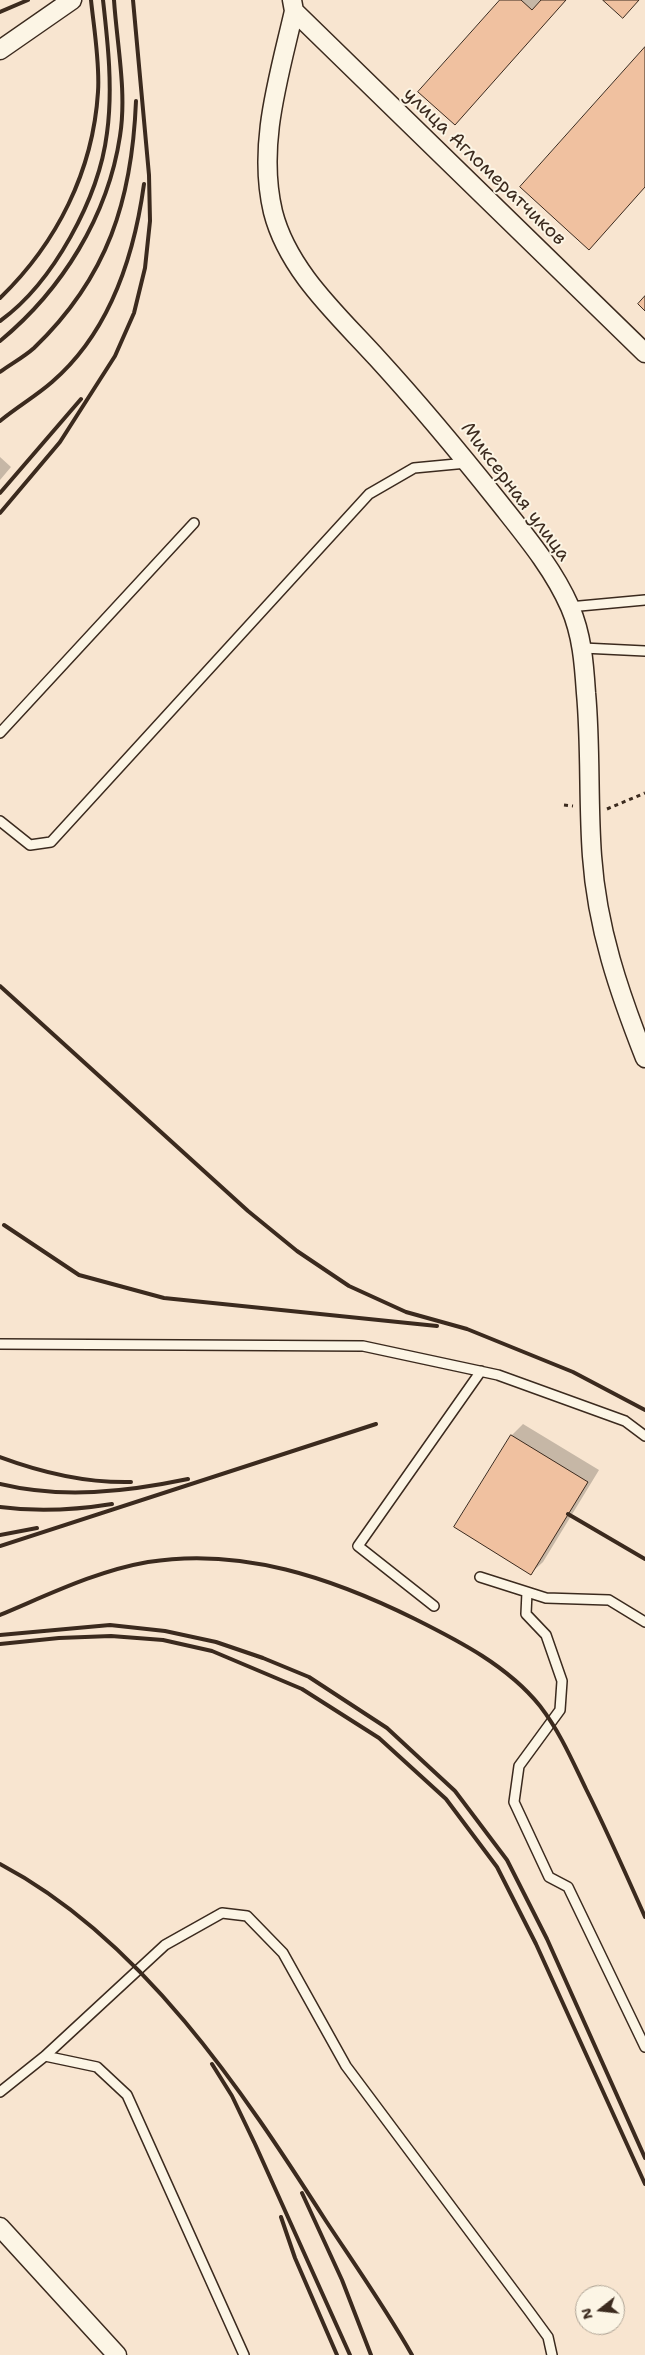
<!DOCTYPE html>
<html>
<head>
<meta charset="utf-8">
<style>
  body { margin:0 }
  #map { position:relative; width:645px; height:2355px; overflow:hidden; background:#fcf5e5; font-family:"Shantell Sans",sans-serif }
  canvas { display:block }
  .north { position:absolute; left:575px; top:2285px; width:50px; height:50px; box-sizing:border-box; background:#fcf5e5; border:1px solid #afa495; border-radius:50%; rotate:254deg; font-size:14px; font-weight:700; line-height:20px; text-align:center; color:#3b2a1e }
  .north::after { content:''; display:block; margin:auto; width:18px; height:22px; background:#3b2a1e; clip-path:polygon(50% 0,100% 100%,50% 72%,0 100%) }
</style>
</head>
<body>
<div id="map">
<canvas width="645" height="2355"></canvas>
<div class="north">N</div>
</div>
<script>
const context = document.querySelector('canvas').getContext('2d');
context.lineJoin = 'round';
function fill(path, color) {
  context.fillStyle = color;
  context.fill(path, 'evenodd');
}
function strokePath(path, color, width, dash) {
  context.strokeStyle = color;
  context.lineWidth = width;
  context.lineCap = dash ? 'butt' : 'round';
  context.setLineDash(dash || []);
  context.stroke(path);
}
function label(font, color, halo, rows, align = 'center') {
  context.font = font + ' "Shantell Sans",sans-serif';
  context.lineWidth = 4;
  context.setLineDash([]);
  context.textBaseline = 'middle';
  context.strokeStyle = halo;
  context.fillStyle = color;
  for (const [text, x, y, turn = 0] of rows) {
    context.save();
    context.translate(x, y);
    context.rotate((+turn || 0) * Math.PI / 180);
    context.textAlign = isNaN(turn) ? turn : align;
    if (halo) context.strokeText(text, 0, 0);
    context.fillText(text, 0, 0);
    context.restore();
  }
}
fill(new Path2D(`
  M0,0H645V2355H0ZM585,2295H615V2325H585Z`), '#f8e5d0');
fill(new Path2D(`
  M502,0H566L455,123Z
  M0,457L11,467L0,480Z
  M523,1424L599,1470L543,1562L531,1573L512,1435Z`), '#0003');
const building = new Path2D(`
  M500,0H521L532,10L541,0H566L455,125L418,92Z
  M603,0H639L623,18Z
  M645,47V187L589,250L520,187Z
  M645,296V311L638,304Z
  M511,1435L588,1482L531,1575L454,1527Z`);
fill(building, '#f0c1a0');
strokePath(building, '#3b2a1e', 1);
const lane = new Path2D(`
  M569,607L645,600
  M583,648L645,651
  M0,733L194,523
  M0,821L30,845L51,842L369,494L414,468L467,463
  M0,1344L363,1346L498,1375L625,1421L645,1436
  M480,1577L546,1598L609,1600L645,1622
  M527,1592L526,1614L546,1635L562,1681L560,1710L519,1766L514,1802L549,1877L568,1887L645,2047
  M434,1606L358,1546L481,1371
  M45,2056L97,2067L127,2095L244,2355
  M0,2092L45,2056L165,1945L222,1913L247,1916L283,1953L346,2066L529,2311L548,2337L552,2355`);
const street = new Path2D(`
  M292,0L294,11C279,77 257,145 273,212C288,271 338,315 377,358C420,405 459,452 498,501C524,534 553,568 570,607C582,635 584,663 586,693C591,747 588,802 592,856C597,928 619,992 645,1058
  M294,11L645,353
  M0,50L72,0
  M0,2227L117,2355`);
strokePath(lane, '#3b2a1e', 12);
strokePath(street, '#3b2a1e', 21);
strokePath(new Path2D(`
  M564,805L573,806
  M607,809L645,793`), '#3b2a1e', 3, [4, 4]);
strokePath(lane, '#fcf5e5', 9);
strokePath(street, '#fcf5e5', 18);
strokePath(new Path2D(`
  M0,12L28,0
  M0,298C57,243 93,171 98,92C100,63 94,29 91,0
  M0,321C53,283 99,198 107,133C113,89 108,44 103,0
  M0,341C62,290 108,216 120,136C127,92 117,45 114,0
  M0,372C11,364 24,357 34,348C108,277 132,200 136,101
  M0,421C17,407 36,396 52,382C110,332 134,257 144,184
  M0,493L81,399
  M0,513L60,442L115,356L134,313L145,268L150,221L149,175L133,0
  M0,986L248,1211L297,1251L349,1286L406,1312L467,1329L573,1372L645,1410
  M4,1225L79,1275L164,1298L437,1326
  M0,1457C43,1473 86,1483 131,1482
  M0,1484C62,1499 126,1492 188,1479
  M0,1507C37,1512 75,1510 112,1504
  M568,1514L645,1559
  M0,1535L37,1528
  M0,1546L376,1424
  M0,1615C48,1595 96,1571 148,1562C242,1547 332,1578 415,1619C459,1641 508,1666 540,1706C560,1732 572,1760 586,1789C607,1831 626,1874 645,1917
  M0,1635L110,1625L165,1631L216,1642L263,1658L309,1677L387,1728L455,1791L507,1860L547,1939L645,2158
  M0,1644L59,1638L111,1636L163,1640L212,1651L302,1689L379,1738L446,1799L497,1867L536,1944L645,2184
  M0,1864C142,1939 242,2090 326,2221C355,2265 386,2309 412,2355
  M212,2064L232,2096L255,2144L350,2355
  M302,2193L342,2280L371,2355
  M281,2217L295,2258L337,2355`), '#3b2a1e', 4);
label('19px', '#3b2a1e', '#fcf5e5', [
  ["улица Агломератчиков",484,167,44],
  ["Миксерная улица",515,492,53]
]);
</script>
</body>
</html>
